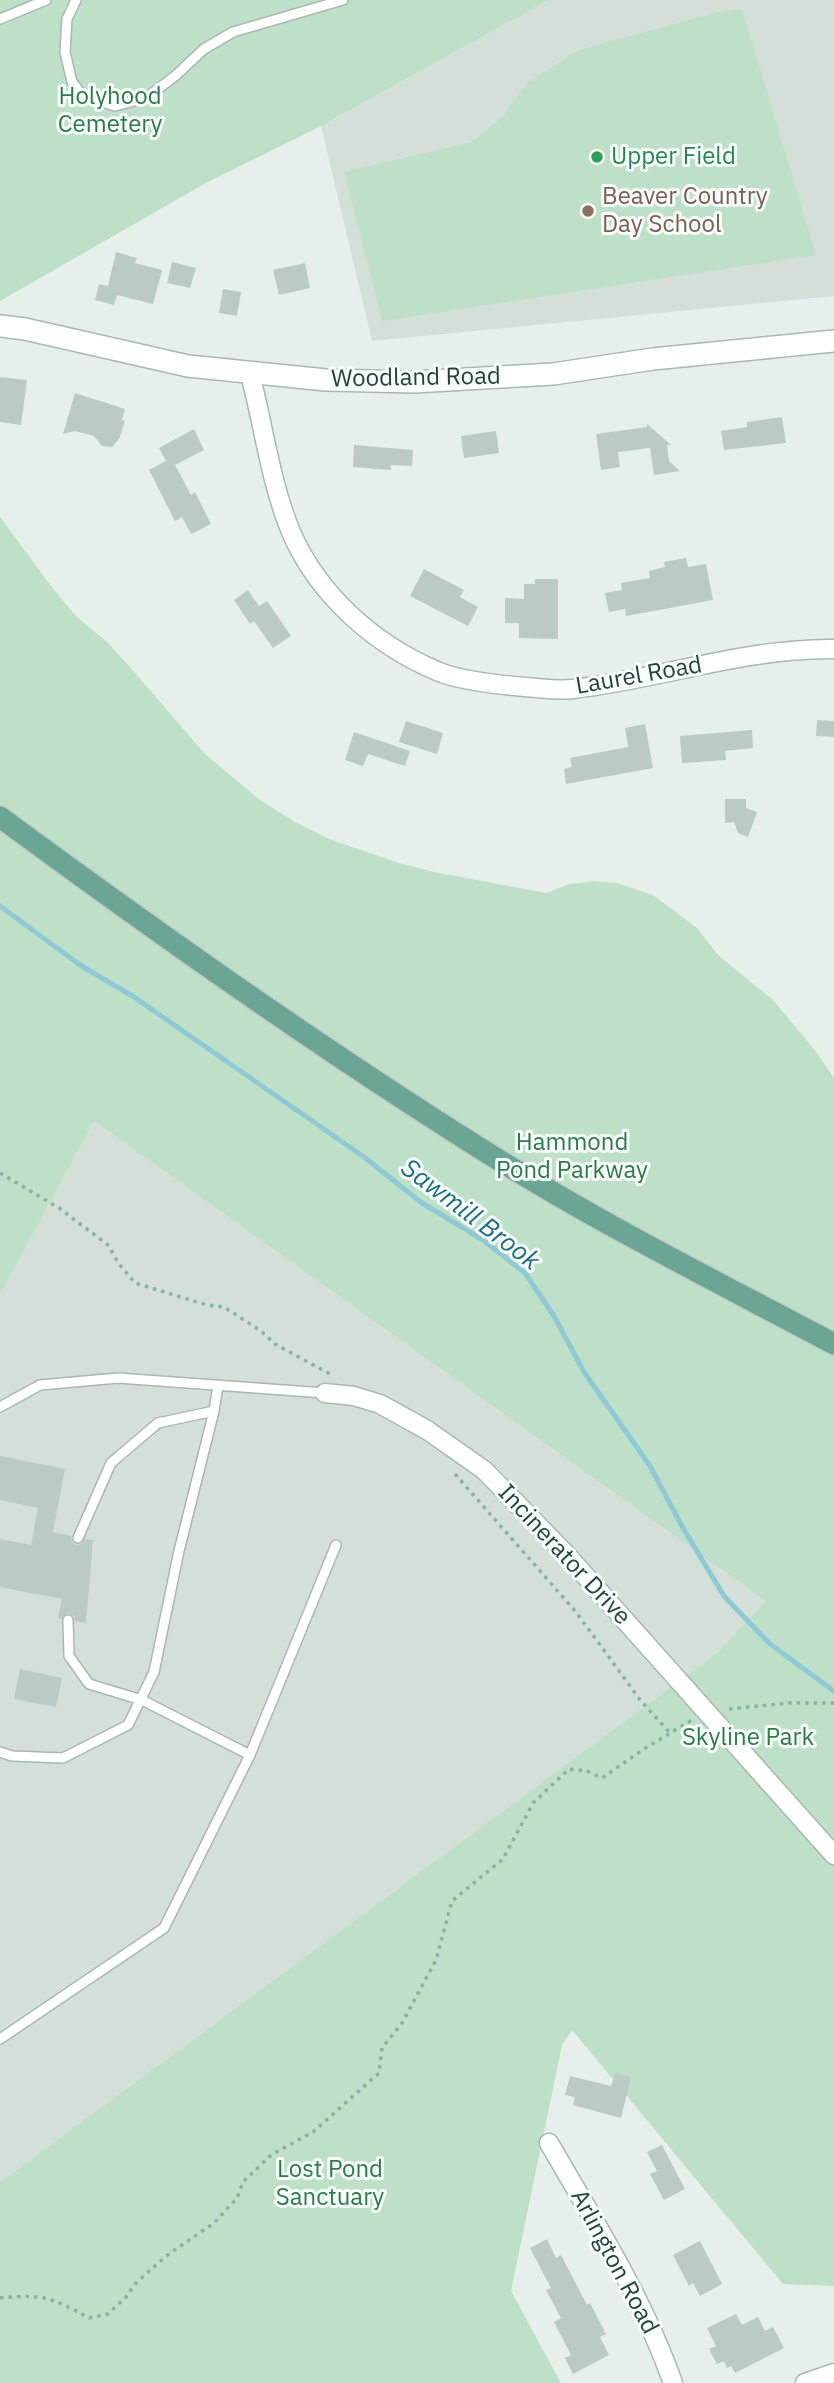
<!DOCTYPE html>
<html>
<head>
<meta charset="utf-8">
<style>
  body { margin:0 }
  canvas { display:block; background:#e6efeb }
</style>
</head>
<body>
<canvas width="834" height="2383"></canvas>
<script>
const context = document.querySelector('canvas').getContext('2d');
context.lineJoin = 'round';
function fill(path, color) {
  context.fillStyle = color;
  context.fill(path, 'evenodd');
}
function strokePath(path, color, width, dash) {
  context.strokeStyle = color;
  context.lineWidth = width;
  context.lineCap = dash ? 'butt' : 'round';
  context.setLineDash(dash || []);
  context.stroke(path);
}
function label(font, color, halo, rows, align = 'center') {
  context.font = font + ' "IBM Plex Sans",sans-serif';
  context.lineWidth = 6;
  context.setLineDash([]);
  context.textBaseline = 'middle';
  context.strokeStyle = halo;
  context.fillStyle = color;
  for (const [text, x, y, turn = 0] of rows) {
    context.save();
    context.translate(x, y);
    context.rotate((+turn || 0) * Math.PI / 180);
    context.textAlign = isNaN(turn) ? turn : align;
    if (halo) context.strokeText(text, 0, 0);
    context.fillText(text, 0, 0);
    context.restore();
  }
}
fill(new Path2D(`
  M549,0H834V296L372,341L321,126Z
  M94,1121L767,1601L717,1653L0,2182V1295Z`), '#d4dfda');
fill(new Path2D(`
  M0,0H549L321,126L204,184L0,301Z
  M742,9L816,255L382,321L344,172L472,142L503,116L527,83L579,50L714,13Z
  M0,517L54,590L76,616L108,643L130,667L205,754L260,800L295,822L329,839L399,863L434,872L546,893L570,884L594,881L617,883L653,895L697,928L718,955L773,1000L814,1049L834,1078V2286L783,2284L572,2030L562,2045L511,2291L561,2383H0V2182L717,1653L766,1601L94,1121L0,1295Z`), '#bfe0c8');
strokePath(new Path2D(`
  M0,906L80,965L134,997L364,1157L422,1203L483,1240L525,1273L554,1316L584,1372L650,1466L683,1528L724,1596L770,1644L834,1691`), '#8ec9d4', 5);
fill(new Path2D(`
  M116,252L137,258L135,263L162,270L153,304L117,295L114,305L95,300L99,284L108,286Z
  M172,262L196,268L190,288L167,283Z
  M305,263L310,288L279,295L273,270Z
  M223,289L241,292L237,316L219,313Z
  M0,377L27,380L21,425L0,422Z
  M75,393L125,409L122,420L125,421L119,439L112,447L102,446L94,436L75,431L63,434Z
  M782,417L786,443L724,450L721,431L747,427V422Z
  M647,424L671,445H667L669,461L680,471L654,475L650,448L618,452L620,467L601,470L596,434L647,427Z
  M194,429L204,450L175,465L191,495L195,492L211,524L191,534L182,517L175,521L149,470L166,461L159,448Z
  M496,431L499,453L464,458L461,436Z
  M354,445L413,450L412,466L391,465V470L353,467Z
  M686,558L688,567L706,564L713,600L626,616L625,609L609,612L605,593L622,590L621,583L650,578L649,571L665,567L664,562Z
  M424,569L464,590L460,597L478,607L468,626L410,596Z
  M535,579H558V639L519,638V623H505V598L524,599V584H535Z
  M248,590L259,606L267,601L291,636L273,648L254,621L250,624L234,600Z
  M817,720L834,721V737L816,736Z
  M406,721L443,733L437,754L399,742Z
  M645,724L653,768L566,784L564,769L572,767L570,758L628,747L625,728Z
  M752,730L753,748L725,751L726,760L682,763L680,736Z
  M354,732L410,751L405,766L368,754L363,766L345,760Z
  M725,799H746V808L757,812L748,837L738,833L734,822L725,823Z
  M0,1456L65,1469L53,1532L71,1536L72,1542L76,1545L82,1544L85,1539L93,1540L86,1623L75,1621L74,1616L68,1613L61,1619L58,1618L62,1599L0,1587V1539L31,1545L38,1508L0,1500Z
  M20,1669L62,1678L56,1707L14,1699Z
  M615,2073L631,2077L621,2118L573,2105L575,2097L565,2095L570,2076L611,2086Z
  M662,2145L685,2189L664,2200L650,2174L657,2171L647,2152Z
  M547,2239L556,2258L561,2255L587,2305L590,2303L606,2334L600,2337L609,2355L573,2374L565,2358L571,2355L554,2322L561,2318L546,2290L551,2288L530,2248Z
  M700,2241L722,2284L700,2296L693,2283L689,2286L673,2255Z
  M736,2314L742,2325L758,2317L765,2331L773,2327L784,2348L735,2373L731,2366L727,2368L724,2361L717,2364L709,2349L716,2346L707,2328Z`), '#bbcac4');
const service = new Path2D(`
  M76,0L67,19L65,52L72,82L83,96L115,106L146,98L175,76L204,49L233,32L343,0
  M0,19L46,0
  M0,1407L40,1385L118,1378L325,1393
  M78,1538L111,1463L158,1423L214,1411
  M68,1620L69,1656L89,1684L142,1700L250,1755L336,1545
  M0,1752L12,1756L63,1758L128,1725L154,1672L179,1551L214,1411L218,1386
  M0,2039L164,1928L250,1755`);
const minor = new Path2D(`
  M250,374C264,427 270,481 291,532C318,595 375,645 437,671C459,681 501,685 525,687C541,688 558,691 573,689C660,679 745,648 834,649
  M325,1393L354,1396L380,1404L427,1430L484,1470L565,1553L834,1855
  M549,2143C594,2221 643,2298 673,2383
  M805,2383L834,2373`);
const tertiary = new Path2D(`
  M0,326L25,329L188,366L326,380L414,382L553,374L653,359L834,341`);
const primary = new Path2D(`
  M0,817C156,932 314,1044 478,1147C593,1220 714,1280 834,1344`);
strokePath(service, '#a8b8b2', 12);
strokePath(minor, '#a8b8b2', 21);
strokePath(tertiary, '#a8b8b2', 24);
strokePath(primary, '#c2cac8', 24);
strokePath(new Path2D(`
  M0,1173L59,1208L108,1245L119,1264L135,1283L207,1305L224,1307L261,1331L275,1344L330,1374
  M455,1474L576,1612L641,1701L670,1733
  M729,1709L789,1703H834
  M0,2298C43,2294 51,2297 89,2318L108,2314L126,2297L136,2283L166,2256L214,2223L237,2198L243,2182L271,2155L313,2132L379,2073L382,2048L402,2023L436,1960L452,1901L503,1859L533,1803L569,1769L587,1771L602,1778L647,1747L692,1720`), '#86b3a5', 3.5, [3.5, 5]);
strokePath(service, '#fff', 9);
strokePath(minor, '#fff', 18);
strokePath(tertiary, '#fff', 21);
strokePath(primary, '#6aa596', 21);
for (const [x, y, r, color] of [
  [597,157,7,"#2e9e5b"],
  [588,211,7,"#8d6e63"]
]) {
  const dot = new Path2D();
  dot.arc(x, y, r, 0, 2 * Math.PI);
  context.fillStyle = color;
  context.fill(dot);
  strokePath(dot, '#f7fbf9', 2.5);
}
label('24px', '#2d7a4b', '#f7fbf9', [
  ["Holyhood",110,97],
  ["Cemetery",110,125],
  ["Hammond",572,1143],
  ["Pond Parkway",572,1171],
  ["Skyline Park",748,1738],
  ["Lost Pond",330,2170],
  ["Sanctuary",330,2198]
]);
label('24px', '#27864d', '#f7fbf9', [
  ["Upper Field",611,157]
], 'left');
label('24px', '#785e54', '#f7fbf9', [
  ["Beaver Country",602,197],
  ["Day School",602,225]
], 'left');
label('24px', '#24423a', '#f7fbf9', [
  ["Woodland Road",416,378,-1],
  ["Laurel Road",639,676,-10],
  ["Incinerator Drive",564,1555,47],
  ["Arlington Road",614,2262,62]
]);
label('italic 26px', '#1c6f80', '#f7fbf9', [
  ["Sawmill Brook",470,1215,37]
]);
</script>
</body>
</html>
